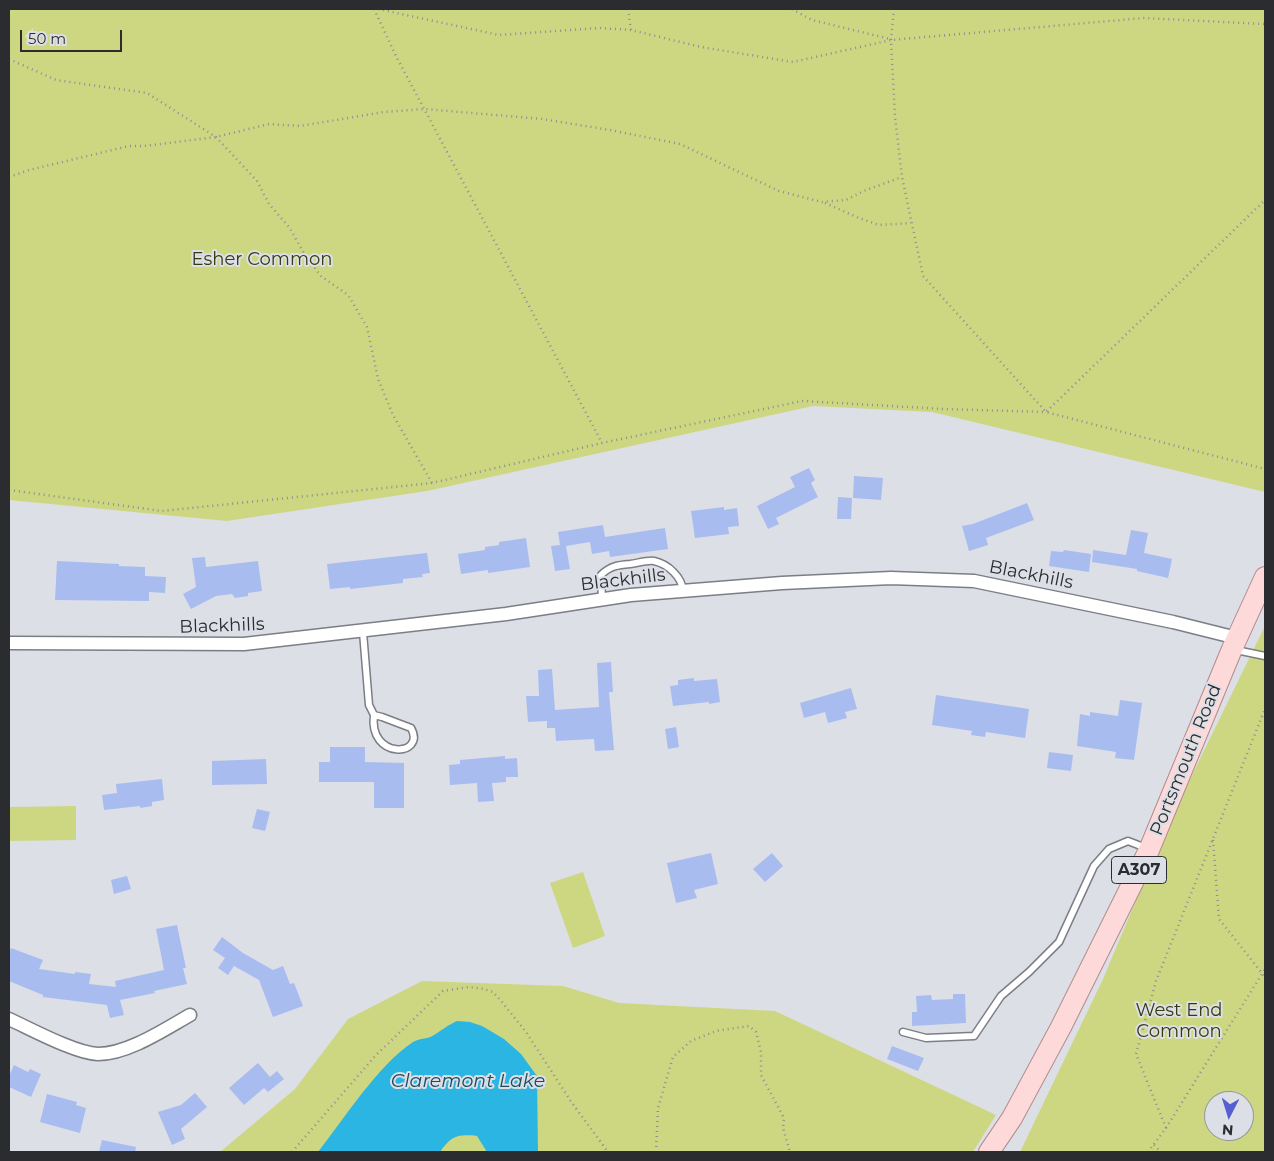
<!DOCTYPE html>
<html>
<head>
<meta charset="utf-8">
<style>
  body { margin:0 }
  #map { position:relative; width:1274px; height:1161px; overflow:hidden; background:#dcdfe6; font-family:Montserrat,sans-serif }
  canvas { display:block }
  .frame { position:absolute; inset:0; border:10px solid #2b2c2f; pointer-events:none }
  .north { position:absolute; left:1204px; top:1091px; width:50px; height:50px; box-sizing:border-box; background:#dcdfe6; border:1px solid #95979d; border-radius:50%; rotate:185deg; font-size:14px; font-weight:700; line-height:20px; text-align:center; color:#2b2c2f }
  .north::after { content:''; display:block; margin:auto; width:18px; height:22px; background:#565ed4; clip-path:polygon(50% 0,100% 100%,50% 72%,0 100%) }
  .scale { position:absolute; left:20px; top:30px; width:102px; height:22px; box-sizing:border-box; border:2px solid #2b2c2f; border-top:0; padding-left:6px; font-size:15px; line-height:18px; white-space:nowrap; color:#2b2c2f; -webkit-text-stroke:4px #dcdfe6; paint-order:stroke }
</style>
</head>
<body>
<div id="map">
<canvas width="1274" height="1161"></canvas>
<div class="frame"></div>
<div class="north">N</div>
<div class="scale">50 m</div>
</div>
<script>
const context = document.querySelector('canvas').getContext('2d');
context.lineJoin = 'round';
function fill(path, color) {
  context.fillStyle = color;
  context.fill(path, 'evenodd');
}
function strokePath(path, color, width, dash) {
  context.strokeStyle = color;
  context.lineWidth = width;
  context.lineCap = dash ? 'butt' : 'round';
  context.setLineDash(dash || []);
  context.stroke(path);
}
function label(font, color, halo, rows, align = 'center') {
  context.font = font + ' Montserrat,sans-serif';
  context.lineWidth = 4;
  context.setLineDash([]);
  context.textBaseline = 'middle';
  context.strokeStyle = halo;
  context.fillStyle = color;
  for (const [text, x, y, turn = 0] of rows) {
    context.save();
    context.translate(x, y);
    context.rotate((+turn || 0) * Math.PI / 180);
    context.textAlign = isNaN(turn) ? turn : align;
    if (halo) context.strokeText(text, 0, 0);
    context.fillText(text, 0, 0);
    context.restore();
  }
}
fill(new Path2D(`
  M9,9H1265V492L932,412L813,406L427,491L227,521L9,500Z
  M1265,626V1152H1020L1103,979L1168,824ZM1214,1101H1244V1131H1214Z
  M76,806V840L9,841V807Z
  M583,872L605,936L573,948L550,883Z
  M422,981L563,986L619,1003L775,1011L996,1115L973,1152H220L295,1089L348,1019Z`), '#cdd782');
fill(new Path2D(`
  M457,1021L470,1022L482,1026L504,1039L521,1054L537,1076L538,1152H487L477,1136C457,1134 451,1136 440,1152H318C344,1119 378,1065 413,1042C420,1038 429,1039 434,1035C442,1030 448,1025 457,1021Z`), '#2ab5e2');
fill(new Path2D(`
  M809,468L815,480L811,483L818,497L776,518L779,524L768,529L757,506L795,487L790,477Z
  M854,476L883,478L881,500L853,498Z
  M838,497L852,498L851,519H837Z
  M1027,503L1034,520L986,538L988,545L969,551L962,526L973,524Z
  M724,507V510L737,508L739,526L728,527L729,534L695,538L691,511Z
  M603,525L605,537L665,528L668,549L610,557L609,551L592,554L590,542L566,546L570,569L555,571L551,546L560,545L558,532Z
  M1131,530L1148,533L1144,553L1172,559L1168,578L1137,571V569L1092,562L1093,550L1126,555Z
  M526,538L530,567L488,573V570L461,574L458,554L485,550V547L499,545V542Z
  M1064,550L1091,554L1089,572L1049,566L1051,551L1063,552Z
  M427,553L430,573L422,574L423,577L403,579V583L350,589V587L330,589L327,564Z
  M205,557L206,567L258,561L262,591L248,593V596L235,598L232,594L216,596L191,609L183,594L196,587L192,558Z
  M57,561L119,564V566L145,567V576L166,577L165,593L149,592V601L55,600Z
  M611,662L613,692H609L614,750L595,751L594,739L556,741L555,728H547V721L528,722L526,696H539L538,670L552,669L555,710L599,707L597,663Z
  M694,678V681L717,679L720,702L709,704V702L673,706L670,686L678,685V680Z
  M851,688L857,709L845,712L847,718L828,723L825,712L804,718L800,703Z
  M936,695L1029,709L1025,738L986,732L985,737L971,735L972,731L932,725Z
  M1120,700L1142,703L1134,760L1115,758L1116,752L1077,746L1080,714L1090,716V712L1118,716Z
  M676,727L679,747L668,749L665,729Z
  M330,747H365V762L404,763V808H374V782H319V762H330Z
  M1049,752L1073,755L1071,771L1047,768Z
  M505,756V759L517,758L518,777H506V782L492,783L494,801L478,802L477,783L450,785L449,765L460,764V760Z
  M266,759L267,784L212,785V761Z
  M162,779L164,800L152,802V806L140,808V806L104,810L102,795L117,793L116,784Z
  M257,809L270,812L265,831L252,828Z
  M711,853L718,884L694,890L697,898L676,903L667,863Z
  M772,853L783,866L765,882L753,869Z
  M127,876L131,889L114,894L111,880Z
  M177,925L186,968H183L187,984L154,991L155,993L120,1000L124,1015L110,1018L107,1005L43,997V995L9,981V953L11,948L43,960L39,969L75,974V972L91,974L89,984L116,987L115,981L164,970L156,929Z
  M222,937L243,953L273,970L283,966L290,984L294,983L303,1006L273,1017L259,980L234,966L228,975L218,968L225,958L213,950Z
  M953,994H965L966,1023L912,1026V1012H917L916,996L931,995L932,1000L953,999Z
  M892,1046L924,1058L918,1071L887,1059Z
  M258,1063L270,1077L277,1071L284,1079L268,1092L264,1088L244,1105L229,1088Z
  M14,1065L28,1072L30,1069L41,1074L31,1097L9,1087V1076Z
  M195,1093L207,1107L181,1129L185,1139L172,1145L158,1112L181,1105Z
  M47,1094L77,1102L76,1105L86,1108L80,1133L40,1122Z
  M102,1140L136,1147L135,1152H99Z`), '#a9bcf0');
const service = new Path2D(`
  M602,600L601,575C610,566 618,565 630,564C638,563 647,560 654,561C668,564 682,577 683,591
  M363,632L369,705L374,715L382,717L411,728C427,757 368,760 374,715
  M1236,650L1265,656
  M903,1032L926,1038L974,1036L1001,996L1029,972L1059,942L1094,866L1109,849L1128,841L1146,848`);
const minor = new Path2D(`
  M9,643L244,644L506,614L631,595L782,583L891,578L974,581L1173,622L1237,638
  M9,1019C31,1029 75,1053 98,1054C128,1054 165,1029 190,1015`);
const primary = new Path2D(`
  M989,1152L1012,1118L1061,1027L1149,850L1232,649L1265,577`);
strokePath(service, '#7c7e85', 9);
strokePath(minor, '#7c7e85', 15);
strokePath(primary, '#b28c8d', 22);
strokePath(new Path2D(`
  M374,9L397,58L602,443
  M378,9L499,35L599,28L631,30L701,47L793,62L891,40L1144,18L1265,24
  M628,9L631,30
  M792,9L812,20L890,39
  M894,9L891,40L895,117L902,177L923,276L1046,412L1265,469
  M9,59L56,80L147,93L216,137L257,181L269,204L289,227L305,255L321,276L348,295L367,327L378,379L393,415L432,483
  M9,177L29,170L129,146H144L216,137L269,124L300,126L384,112L425,109L542,119L610,130L680,144L779,191L822,202L846,200L866,190L902,177
  M825,203L859,218L879,225L911,223
  M9,490L162,511L432,483L602,443L802,401L943,409L1046,412L1265,200
  M1213,840L1219,919L1265,977
  M1166,1128L1265,969
  M1154,1145L1161,1152
  M292,1152L376,1055L443,991L469,987L484,989L493,992L502,1002L526,1032L572,1103L608,1152
  M656,1152L658,1108L673,1057L691,1041L716,1031L749,1026L756,1032L761,1052V1075L784,1118L783,1128L790,1152
  M1148,1152L1166,1128L1136,1054L1156,981L1265,709`), '#8c8e93', 2.5, [1, 4]);
strokePath(service, '#fff', 6);
strokePath(minor, '#fff', 12);
strokePath(primary, '#fdd9d9', 20);
for (const [x, y, w] of [
  [1139,870,55]
]) {
  const box = new Path2D();
  box.roundRect(x - w / 2, y - 13.5, w, 27, 4);
  context.fillStyle = '#dcdfe6';
  context.fill(box);
  strokePath(box, '#2b2c2f', 1);
}
label('bold 16px', '#2b2c2f', null, [
  ["A307",1139,870]
]);
label('18px', '#363a0f', '#dcdfe6', [
  ["Esher Common",262,260],
  ["West End",1179,1011],
  ["Common",1179,1032]
]);
label('18px', '#2b2c2f', '#dcdfe6', [
  ["Blackhills",1031,575,11],
  ["Blackhills",623,580,-7],
  ["Blackhills",222,626,-2],
  ["Portsmouth Road",1186,760,-68]
]);
label('italic 19px', '#184d60', '#dcdfe6', [
  ["Claremont Lake",468,1081]
]);
</script>
</body>
</html>
